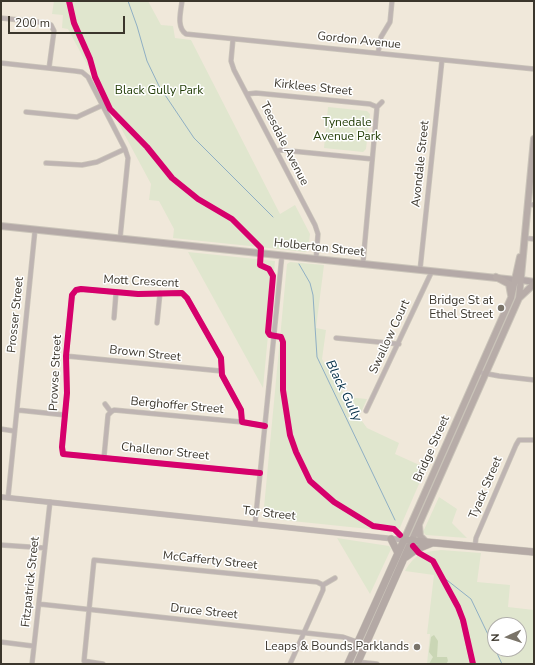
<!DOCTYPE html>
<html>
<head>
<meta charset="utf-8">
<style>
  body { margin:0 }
  #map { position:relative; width:535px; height:665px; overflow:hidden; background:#f0e8da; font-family:"Nunito Sans",sans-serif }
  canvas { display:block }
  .frame { position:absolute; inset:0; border:2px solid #3b362c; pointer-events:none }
  .north { position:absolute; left:487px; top:617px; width:40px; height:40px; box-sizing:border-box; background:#fff; border:1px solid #b1afab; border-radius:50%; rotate:267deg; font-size:11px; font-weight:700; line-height:16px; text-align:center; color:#3b362c }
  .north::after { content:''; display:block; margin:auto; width:14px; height:18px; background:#7a7469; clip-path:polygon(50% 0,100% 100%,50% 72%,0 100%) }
  .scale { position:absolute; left:8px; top:16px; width:117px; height:18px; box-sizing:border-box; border:2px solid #3b362c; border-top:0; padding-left:5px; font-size:12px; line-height:14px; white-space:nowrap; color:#3b362c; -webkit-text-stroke:3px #fff; paint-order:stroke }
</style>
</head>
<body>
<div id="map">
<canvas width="535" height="665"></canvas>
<div class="frame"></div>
<div class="north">N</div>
<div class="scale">200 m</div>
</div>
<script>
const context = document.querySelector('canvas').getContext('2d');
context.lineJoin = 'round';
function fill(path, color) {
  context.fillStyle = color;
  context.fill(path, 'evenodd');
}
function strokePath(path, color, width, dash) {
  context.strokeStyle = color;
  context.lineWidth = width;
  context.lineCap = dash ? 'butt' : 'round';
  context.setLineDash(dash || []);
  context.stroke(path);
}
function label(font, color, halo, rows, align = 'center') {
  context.font = font + ' "Nunito Sans",sans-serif';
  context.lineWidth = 3;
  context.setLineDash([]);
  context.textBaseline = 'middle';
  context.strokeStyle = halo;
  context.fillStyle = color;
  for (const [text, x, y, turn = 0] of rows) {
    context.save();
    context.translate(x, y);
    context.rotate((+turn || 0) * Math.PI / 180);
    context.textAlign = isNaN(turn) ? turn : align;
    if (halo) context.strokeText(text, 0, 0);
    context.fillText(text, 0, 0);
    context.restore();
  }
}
fill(new Path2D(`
  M54,1H148L161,25L173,26L175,38L191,40L280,214L295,205L310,234L308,250L305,252L288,250L173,238L174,229L159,201L149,200L151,184L68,29L62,28L63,15L52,14Z
  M328,107L367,111L370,114L366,149L363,152L324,148Z
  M188,252L275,261L263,388Z
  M290,262L324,265L316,328L326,330L322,359L346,397L367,399L359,417L367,428L399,443L395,454L426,468L398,532L263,518L287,264Z
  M439,497L457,509L452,523L467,538L426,535L423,532Z
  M337,538L389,546L391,549L370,594Z
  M441,550L481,553L477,582L510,585L508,607L534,610V664H427L430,634H427L434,575L405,571C415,554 422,552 441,550ZM495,625H519V649H495Z`), '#e0e6ce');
fill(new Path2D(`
  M459,615L462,620L473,664H470Z
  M434,635L438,641L437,657H447L448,661L446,664H429L433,657L429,652L431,637Z`), '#cad6b5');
strokePath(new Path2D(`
  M128,1L137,26L147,61L159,86L194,138L273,217
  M299,264L310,283L313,295L317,357L395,520
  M443,577L471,599L495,649
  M495,649L502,664`), '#8fafc4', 1);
const minor = new Path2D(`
  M182,1C181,11 176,27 186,34L534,69
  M1,18L47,23L51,25L54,31L49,68
  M233,39L231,61L234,70L315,225L318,234L316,259
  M378,53L381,37L390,22L392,1
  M1,63L75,71L82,72L88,77L125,149L128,158L120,239
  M247,94L256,93L370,104L377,107
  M26,112L77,117L103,105
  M277,151L281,150L372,159
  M46,163L82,165L97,162L125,149
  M527,204L534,205
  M524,238L534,239
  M363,263L377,107L382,102
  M420,270L442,60
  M114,318L116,293
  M157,323L160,293
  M336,338L399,344
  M66,356L221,371
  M478,372L499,376L534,380
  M105,404L111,412
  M17,410L65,415
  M366,411L432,271
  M111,412L114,410L242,422
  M1,429L14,431
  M104,457L108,415L111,412
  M260,473L63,454L62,447L67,393L66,356L72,295L76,290L81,289L138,294L182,293L187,298L221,358L222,375L241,410L242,422L265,426
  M8,498L35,230
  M255,524L282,255
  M1,545L45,548
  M475,546L476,538L516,445L519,440H534
  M323,585L335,578
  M39,604L343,637L366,645
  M1,642L33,646
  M358,662L377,664
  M32,664L50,502
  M103,664L84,661L94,560L317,582L323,585
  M290,664L323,590V585`);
const tertiary = new Path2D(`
  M1,497L404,540`);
const secondary = new Path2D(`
  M1,226L516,280
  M522,280L534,282`);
const primary = new Path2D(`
  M496,277L509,284L511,295
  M519,298L534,284
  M419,526L420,536L425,541
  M404,540L511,298L520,257
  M412,540L519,298L534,139`);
const trunk = new Path2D(`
  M391,539L398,553
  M406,557L417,549L432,543
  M348,664L404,540L534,552
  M357,664L412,540`);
strokePath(minor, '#cac4b9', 5.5);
strokePath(tertiary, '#cac4b9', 6);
strokePath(secondary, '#cac4b9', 8);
strokePath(primary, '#cac4b9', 8);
strokePath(trunk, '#cac4b9', 8);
strokePath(minor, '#beb4b2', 4);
strokePath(tertiary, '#beb4b2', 5);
strokePath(secondary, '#b4a9a7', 6);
strokePath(primary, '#b7aca8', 6);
strokePath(trunk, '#b4a9a5', 7);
strokePath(new Path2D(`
  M69,1L74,23L90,59L95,77L110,109L147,147L172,178L198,199L232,219L261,248L260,265L269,269L273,276L268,332L270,335L281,337L283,342V390L290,435L296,452L310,481L334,502L373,526L394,529L400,535
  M260,473L63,454L62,447L67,393L66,356L72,295L76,290L81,289L138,294L182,293L187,298L221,358L222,375L241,410L242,422L265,426
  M413,546L419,553L433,561L458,607L463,620L473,664`), '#d6006c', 6);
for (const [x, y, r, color] of [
  [501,308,4,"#7a7469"],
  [417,647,4,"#7a7469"]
]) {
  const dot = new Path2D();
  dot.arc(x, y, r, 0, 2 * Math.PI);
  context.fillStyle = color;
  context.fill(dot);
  strokePath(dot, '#fff', 1.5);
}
label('12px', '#3b362c', '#fff', [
  ["Gordon Avenue",359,41,6],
  ["Kirklees Street",313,88,6],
  ["Teesdale Avenue",284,144,63],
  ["Avondale Street",421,164,-84],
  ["Holberton Street",319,248,6],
  ["Mott Crescent",141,282,3],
  ["Prosser Street",16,315,-84],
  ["Swallow Court",390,337,-65],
  ["Brown Street",145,354,6],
  ["Prowse Street",56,373,-87],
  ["Berghoffer Street",177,406,5],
  ["Bridge Street",432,449,-66],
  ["Challenor Street",165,452,6],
  ["Tyack Street",486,488,-67],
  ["Tor Street",269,514,6],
  ["McCafferty Street",210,561,6],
  ["Fitzpatrick Street",31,582,-84],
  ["Druce Street",204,612,6]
]);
label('12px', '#243e08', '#fff', [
  ["Black Gully Park",159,91],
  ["Tynedale",347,123],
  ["Avenue Park",347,137]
]);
label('12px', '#3b362c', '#fff', [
  ["Bridge St at",493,301],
  ["Ethel Street",493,315],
  ["Leaps & Bounds Parklands",409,647]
], 'right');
label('italic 13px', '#053048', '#fff', [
  ["Black Gully",343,391,64]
]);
</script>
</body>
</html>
